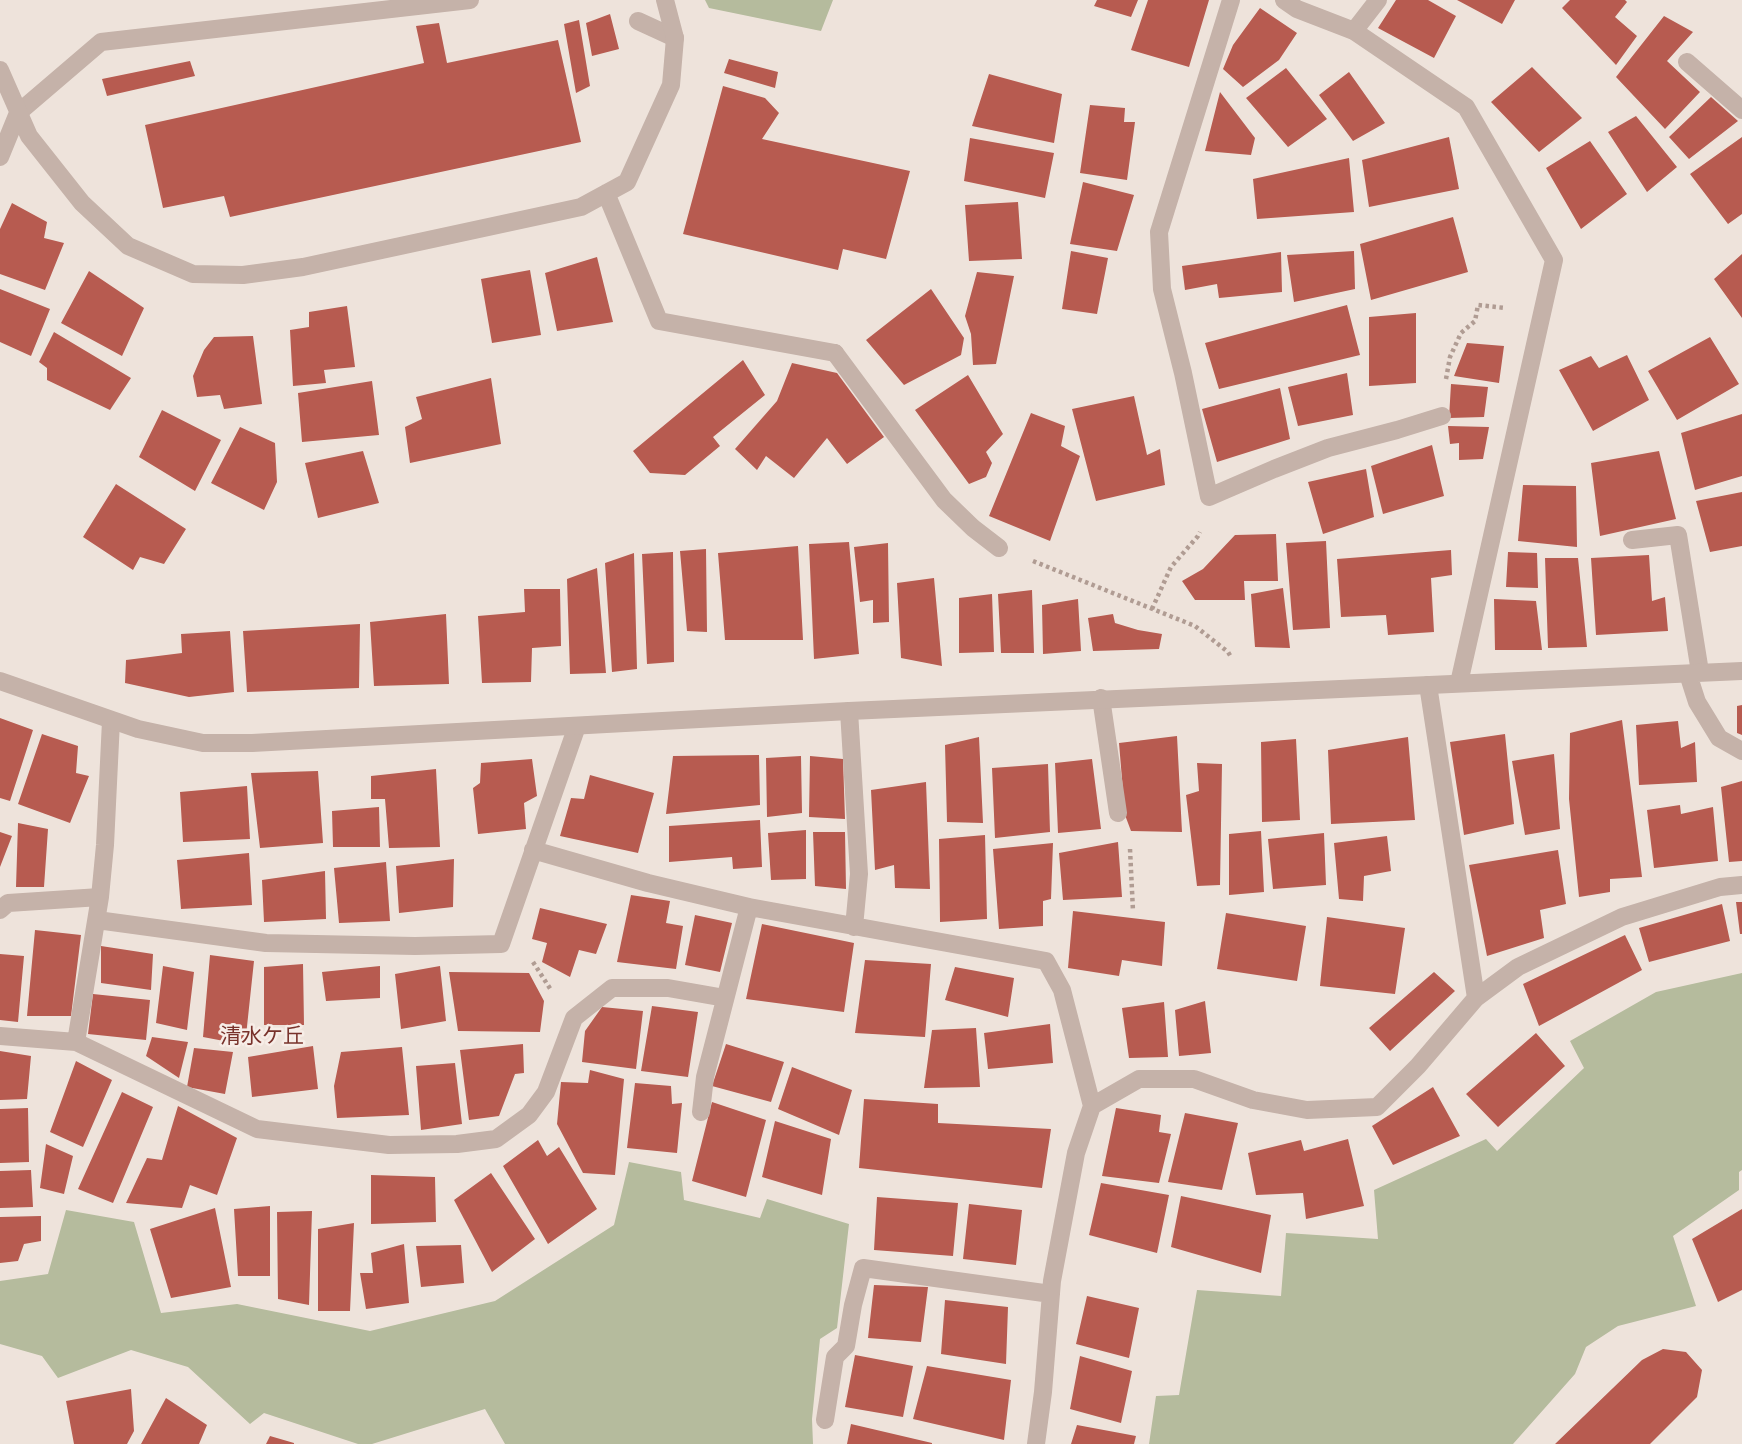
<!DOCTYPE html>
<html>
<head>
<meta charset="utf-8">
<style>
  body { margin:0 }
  canvas { display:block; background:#eee3db }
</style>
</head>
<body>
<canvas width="1742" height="1444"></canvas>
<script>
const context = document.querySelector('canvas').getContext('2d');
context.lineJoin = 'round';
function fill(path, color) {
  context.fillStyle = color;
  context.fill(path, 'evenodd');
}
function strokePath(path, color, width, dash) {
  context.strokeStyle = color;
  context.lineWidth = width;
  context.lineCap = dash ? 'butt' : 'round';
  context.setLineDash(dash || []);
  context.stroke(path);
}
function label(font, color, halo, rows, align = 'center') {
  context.font = font + ' Arial,"Noto Sans JP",sans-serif';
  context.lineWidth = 5;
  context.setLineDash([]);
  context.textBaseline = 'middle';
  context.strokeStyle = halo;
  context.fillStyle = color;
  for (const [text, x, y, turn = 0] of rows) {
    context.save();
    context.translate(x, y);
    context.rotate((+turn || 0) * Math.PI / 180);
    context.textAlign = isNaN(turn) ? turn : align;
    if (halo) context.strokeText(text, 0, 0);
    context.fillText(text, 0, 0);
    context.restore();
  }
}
fill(new Path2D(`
  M705,0H833L821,31L709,8Z
  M1742,973V1170L1739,1172V1190L1673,1236L1696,1306L1618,1326L1586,1347L1575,1374L1513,1444H1149L1156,1396L1179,1395L1197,1290L1281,1296L1286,1233L1378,1239L1374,1190L1486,1139L1497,1151L1584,1068L1570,1041L1656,992Z
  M629,1162L681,1172L684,1200L760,1218L767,1199L849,1224L837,1328L820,1339L812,1419L813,1444H505L485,1409L372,1444H358L264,1413L250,1424L188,1367L131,1350L58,1378L42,1356L0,1344V1281L48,1274L66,1210L134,1222L161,1313L237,1304L370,1331L495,1301L614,1225Z`), '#b5bb9d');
fill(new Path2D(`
  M1097,0H1138L1131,17L1094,6Z
  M1148,0H1209L1189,67L1131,50Z
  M1396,0H1428L1456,16L1434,58L1378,28Z
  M1457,0H1515L1502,24Z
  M1570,0H1625L1627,2L1615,17L1637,36L1616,65L1562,8Z
  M1260,8L1297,33L1279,60L1243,87L1223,69L1233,45Z
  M610,14L619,49L592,56L586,23Z
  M1664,16L1693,32L1667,61L1700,92L1665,129L1616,77Z
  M579,20L590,86L576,93L564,24Z
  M439,23L447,63L558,40L581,142L230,217L224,196L163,208L145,125L424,63L416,26Z
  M729,59L778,72L775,88L724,73Z
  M190,61L195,76L107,96L102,79Z
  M1532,67L1582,118L1539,152L1491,102Z
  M1286,68L1327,119L1288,147L1246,98Z
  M1349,72L1385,123L1353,141L1319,95Z
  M989,74L1062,94L1054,143L972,126Z
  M723,86L765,98L779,113L762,139L910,171L886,259L843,249L838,270L683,234Z
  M1220,92L1255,138L1251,155L1205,151Z
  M1711,97L1738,121L1689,159L1669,137Z
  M1090,105L1125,108L1124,122H1135L1127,180L1080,173Z
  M1636,116L1677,167L1647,192L1608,132Z
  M1449,137L1459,189L1369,207L1362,160Z
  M1742,137V214L1728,224L1690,174Z
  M970,138L1054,153L1045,198L964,181Z
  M1590,141L1627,194L1581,229L1546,168Z
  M1349,158L1354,212L1257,219L1253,179Z
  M1083,182L1134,195L1117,251L1070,244Z
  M1018,202L1022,259L969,261L965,205Z
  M12,203L47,222L44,238L64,243L45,290L0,274V229Z
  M1453,217L1468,272L1371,300L1360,244Z
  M1071,251L1108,258L1097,314L1062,309Z
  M1354,251L1355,289L1294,302L1287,255Z
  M1281,252L1282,292L1219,298L1217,284L1185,290L1182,266Z
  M1742,254V318L1714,279Z
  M597,257L613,322L557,331L545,273Z
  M530,270L541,335L492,343L481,279Z
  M89,271L144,308L122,356L61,323Z
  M977,272L1014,276L996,364L973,365L971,334L965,316Z
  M0,289L50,309L31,356L0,342Z
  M931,289L964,338L961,355L904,385L866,340Z
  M1347,305L1360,355L1219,389L1205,343Z
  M347,306L355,367L324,370L326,383L293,386L290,330L309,327V312Z
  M1416,313V383L1369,386V317Z
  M54,332L131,378L110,410L47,380V368L39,362Z
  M253,336L262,404L224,409L220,395L197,397L193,376L204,350L214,337Z
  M1710,337L1739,384L1677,420L1648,371Z
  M1467,343L1504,346L1499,383L1454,376Z
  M1627,355L1649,400L1593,431L1559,370L1591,356L1599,368Z
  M743,360L765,395L713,437L720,446L685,475L650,473L633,451Z
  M792,363L837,373L884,437L847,464L827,438L794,478L766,456L757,470L735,449L777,401Z
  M1347,373L1353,415L1298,426L1288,387Z
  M968,375L1003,434L986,452L992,463L986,477L969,484L915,410Z
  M491,378L501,444L410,463L405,427L422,419L416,397Z
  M372,381L379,435L302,442L298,393Z
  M1451,384L1488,387L1484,417L1449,418Z
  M1280,388L1290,439L1217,462L1202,409Z
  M1134,396L1147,455L1160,449L1165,485L1096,501L1072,409Z
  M162,410L221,440L195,491L139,457Z
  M1031,413L1065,426L1061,446L1080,456L1050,541L989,516Z
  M1742,414V476L1695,490L1681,433Z
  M1448,426L1489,427L1483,459L1459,460V443L1450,444Z
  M240,427L275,443L277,482L264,510L211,483Z
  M1432,445L1444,496L1383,514L1371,466Z
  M363,451L379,503L318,518L305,463Z
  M1659,451L1676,519L1600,536L1591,463Z
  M1366,469L1374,517L1323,534L1308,482Z
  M116,484L186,529L164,564L140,557L133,570L83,537Z
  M1523,485L1576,486L1577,547L1518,541Z
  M1742,492V546L1710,552L1696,501Z
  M1276,534L1278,581H1244L1245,600H1195L1182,581L1203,569L1235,535Z
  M1326,541L1330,628L1293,630L1286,543Z
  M849,542L859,654L814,659L809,544Z
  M888,543L889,622L873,623V600L860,602L854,547Z
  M798,546L803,640H725L718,553Z
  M706,549L707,632L687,631L680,551Z
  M1451,550L1452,575L1431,578L1434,632L1388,635L1386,615L1341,617L1337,559Z
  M673,552L674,662L647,664L642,554Z
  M1508,552L1537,553L1538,588L1506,587Z
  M634,553L637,669L612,672L605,563Z
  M1649,555L1652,601L1665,597L1668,631L1596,635L1591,558Z
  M1545,558H1578L1587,647L1548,648Z
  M597,568L606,673L570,674L567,579Z
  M934,578L942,666L901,658L897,583Z
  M1283,588L1290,648L1255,647L1251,594Z
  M524,589H560L561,646L532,648L531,682L482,683L478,616L525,612Z
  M1032,590L1034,653H1001L998,594Z
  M992,594L994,652L959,653V598Z
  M1078,599L1081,651L1043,654L1042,605Z
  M1494,599L1536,601L1542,650H1495Z
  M446,614L449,684L374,686L370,622Z
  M1113,614L1115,623L1138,630L1162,634L1159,649L1093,651L1088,618Z
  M360,624L359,688L247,692L243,631Z
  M230,631L234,692L189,697L125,683L126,660L182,653L181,634Z
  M1742,705V735L1737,733V706Z
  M0,718L33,730L10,801L0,798Z
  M1622,720L1642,877L1610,879V892L1579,897L1569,799L1570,733Z
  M1678,721L1681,748L1695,742L1697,782L1639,785L1636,725Z
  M42,734L78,746L76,773L89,776L70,823L18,804Z
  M1505,734L1514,824L1464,835L1450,742Z
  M1177,736L1182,832L1131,831L1125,815L1119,743Z
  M979,737L983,823L947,822L945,745Z
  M1408,737L1415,820L1331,824L1328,750Z
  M1296,739L1300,820L1262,822L1261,742Z
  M1554,754L1560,829L1525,835L1512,761Z
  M759,755L760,805L666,814L673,756Z
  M801,756L802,813L767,817L766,758Z
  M810,756L843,759L845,819L809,817Z
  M532,759L537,796L524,803L526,829L478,834L473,788L480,783L481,763Z
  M1092,759L1101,829L1058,833L1055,763Z
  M1197,763L1222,764L1220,885L1197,886L1186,795L1199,791Z
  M1048,764L1050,832L995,838L992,768Z
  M436,769L440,847L389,848L385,799H371V776Z
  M318,771L323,843L260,848L251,773Z
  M590,775L654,793L638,853L560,836L571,798L584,799Z
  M1742,781V861L1729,862L1721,787Z
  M926,782L930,889L895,888L894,865L875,870L871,790Z
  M247,786L250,839L183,842L180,792Z
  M1680,805L1681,814L1713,807L1718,861L1654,868L1647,810Z
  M379,807L380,847H333L332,811Z
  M760,820L762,867L733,869L732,857L669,862V826Z
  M18,823L48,829L44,887H16Z
  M806,830V879L771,880L768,833Z
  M1261,831L1264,892L1229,895V834Z
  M0,832L12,836L0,867Z
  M813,832H845L846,889L815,886Z
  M1324,833L1326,885L1273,889L1268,839Z
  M985,835L987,919L940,922L939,839Z
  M1387,836L1391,871L1364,876L1363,901L1339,899L1334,843Z
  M1118,842L1122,897L1063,900L1059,853Z
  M1053,843L1051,899L1043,901V926L999,929L993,849Z
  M1558,850L1566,904L1540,910L1544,938L1487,956L1469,865Z
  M249,853L252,905L181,909L177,860Z
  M454,859L453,907L399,913L396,866Z
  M386,862L390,921L339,923L334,868Z
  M325,871L326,919L264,922L262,880Z
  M631,895L670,901L666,923L683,926L676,969L617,962Z
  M1736,902H1742V934H1740Z
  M1722,904L1730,941L1649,962L1639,928Z
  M540,908L607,924L596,954L579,950L570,977L542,962L547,943L532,939Z
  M1073,911L1165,922L1162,966L1122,960L1119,976L1068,968Z
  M1226,913L1306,926L1297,981L1217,969Z
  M695,915L732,923L720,972L685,965Z
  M1327,917L1405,928L1395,994L1320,986Z
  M762,924L854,943L844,1012L746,999Z
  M35,930L81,935L71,1016H27Z
  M1625,935L1642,970L1539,1026L1523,984Z
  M101,946L153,954L151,990L101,983Z
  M0,954L24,956L18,1022L0,1020Z
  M210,955L254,961L245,1045L203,1037Z
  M865,960L931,964L925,1037L855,1033Z
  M303,964L304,1025H264V967Z
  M163,966L194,972L187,1030L156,1023Z
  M380,966V998L326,1001L322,972Z
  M440,966L446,1021L401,1029L395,974Z
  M955,967L1014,978L1008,1017L945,1000Z
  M449,972L529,973L544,1001L540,1032L458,1031Z
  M1434,972L1455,991L1390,1051L1369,1028Z
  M93,994L150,1000L146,1040L88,1034Z
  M1205,1001L1211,1053L1179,1056L1175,1010Z
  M1164,1002L1168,1057L1129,1058L1122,1008Z
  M652,1006L698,1012L688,1077L641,1071Z
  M602,1007L643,1011L636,1069L582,1062L585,1031Z
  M1050,1024L1053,1063L988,1069L984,1033Z
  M976,1028L980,1087L924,1088L932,1030Z
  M1536,1033L1565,1066L1498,1127L1466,1094Z
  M152,1037L188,1042L179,1078L146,1056Z
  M523,1044L524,1073L515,1074L499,1116L469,1120L460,1050Z
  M726,1044L784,1062L771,1102L712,1086Z
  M313,1046L318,1089L252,1097L248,1057Z
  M402,1047L409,1115L337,1118L334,1086L341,1052Z
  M194,1048L233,1052L225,1094L187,1087Z
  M0,1051L31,1056L27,1099L0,1100Z
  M76,1061L112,1080L83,1147L50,1132Z
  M455,1063L462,1124L421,1130L416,1066Z
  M792,1067L852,1090L839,1135L778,1109Z
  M590,1070L624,1079L615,1175L583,1173L557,1124L561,1082L588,1083Z
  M635,1083L671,1086L672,1104L682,1103L677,1153L627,1148Z
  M1433,1087L1460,1136L1393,1165L1372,1126Z
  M122,1092L153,1107L113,1203L78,1189Z
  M864,1099L938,1104V1123L1051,1129L1042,1188L859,1168Z
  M712,1102L766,1120L746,1197L692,1181Z
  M178,1106L237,1138L217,1195L190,1185L182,1208L126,1203L147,1158L162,1160Z
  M28,1108L29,1162L0,1163V1109Z
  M1116,1108L1161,1115L1159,1132L1171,1134L1159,1183L1102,1176Z
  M1185,1113L1238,1123L1222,1190L1168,1182Z
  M775,1121L831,1139L822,1195L762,1177Z
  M1348,1139L1364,1206L1306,1219L1303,1193L1256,1195L1248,1153L1301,1140L1304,1151Z
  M538,1140L547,1156L559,1147L597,1209L548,1244L503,1166Z
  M46,1144L73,1156L64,1194L40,1188Z
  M31,1170L33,1207L0,1208V1171Z
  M491,1173L535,1239L492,1272L454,1200Z
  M371,1175L435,1177L436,1222L371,1224Z
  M1101,1183L1169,1195L1157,1253L1089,1235Z
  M1181,1196L1271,1215L1261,1273L1171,1247Z
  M877,1197L958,1203L953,1256L874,1250Z
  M969,1204L1022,1210L1016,1265L963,1259Z
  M270,1206V1276H238L234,1209Z
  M215,1208L231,1287L171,1298L150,1229Z
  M1742,1209V1290L1718,1302L1692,1239Z
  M312,1211L309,1305L278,1299L277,1212Z
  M41,1216V1241L24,1244L18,1261L0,1263V1217Z
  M354,1223L350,1311H318V1229Z
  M404,1244L409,1303L366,1309L360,1273H373L371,1253Z
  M461,1245L464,1283L421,1287L416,1246Z
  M874,1285L928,1287L921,1342L868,1338Z
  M1087,1296L1139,1308L1129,1358L1076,1344Z
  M945,1300L1008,1307L1006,1364L941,1354Z
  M1663,1349L1686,1352L1702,1370L1697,1397L1650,1444H1555L1642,1360Z
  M855,1355L913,1366L903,1417L845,1407Z
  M1080,1356L1132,1371L1121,1423L1070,1409Z
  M927,1366L1011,1380L1004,1440L913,1419Z
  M131,1389L134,1431L127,1444H74L66,1401Z
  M166,1398L207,1425L199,1444H141Z
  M851,1424L932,1443V1444H847Z
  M1077,1425L1136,1436L1134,1444H1071Z
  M270,1436L294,1443V1444H266Z`), '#b75b50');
strokePath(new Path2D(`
  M1446,379L1450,357L1461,333L1475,321L1478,305L1505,308
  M1033,561L1195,626L1228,652L1231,657
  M1152,609L1171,567L1198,536L1200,532
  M1130,849L1133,911
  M533,962L551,990`), '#b09c93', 4.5, [3.5, 3.5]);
strokePath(new Path2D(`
  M1231,0L1159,232L1162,289L1183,373L1209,497L1274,469L1328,448L1397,430L1442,416
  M638,21L675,38
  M1354,31L1378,0
  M18,113L101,42L470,0
  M835,353L944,500L973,528L999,548
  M1632,540L1678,535L1700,672
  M1101,698L1118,813
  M849,711L859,874L854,927
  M533,850L648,883L749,907L1046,961L1062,990L1092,1106
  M0,910L8,903L100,897
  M97,920L266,943L415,946L501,944L577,726
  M1476,998L1518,967L1622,917L1720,887L1742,885
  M0,1036L76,1042L257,1129L389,1145L457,1144L496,1139L529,1115L546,1092L574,1018L612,988H668L725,998
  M76,1042L100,897L105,845L111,721
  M701,1112L705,1077L749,907
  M825,1420L835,1357L846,1346L853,1305L863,1268L1051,1294
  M1036,1444L1043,1392L1052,1281L1076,1153L1092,1106L1139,1079H1194L1253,1100L1307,1110L1377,1107L1418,1066L1476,998L1428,685`), '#c5b2a9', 18);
strokePath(new Path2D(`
  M1284,0L1297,9L1354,31L1466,107L1554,260L1459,683
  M1687,62L1742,110
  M0,70L29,136L82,203L128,246L193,274L243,275L303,267L581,207L627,182L671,85L675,38L665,0
  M0,157L18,113
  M606,193L659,321L835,353
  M1688,674L1697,702L1719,738L1742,751
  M0,681L138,729L203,743H252L849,711L1742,671`), '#c5b2a9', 18);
label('21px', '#78322b', '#f7ede7', [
  ["清水ケ丘",262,1037]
]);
</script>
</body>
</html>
